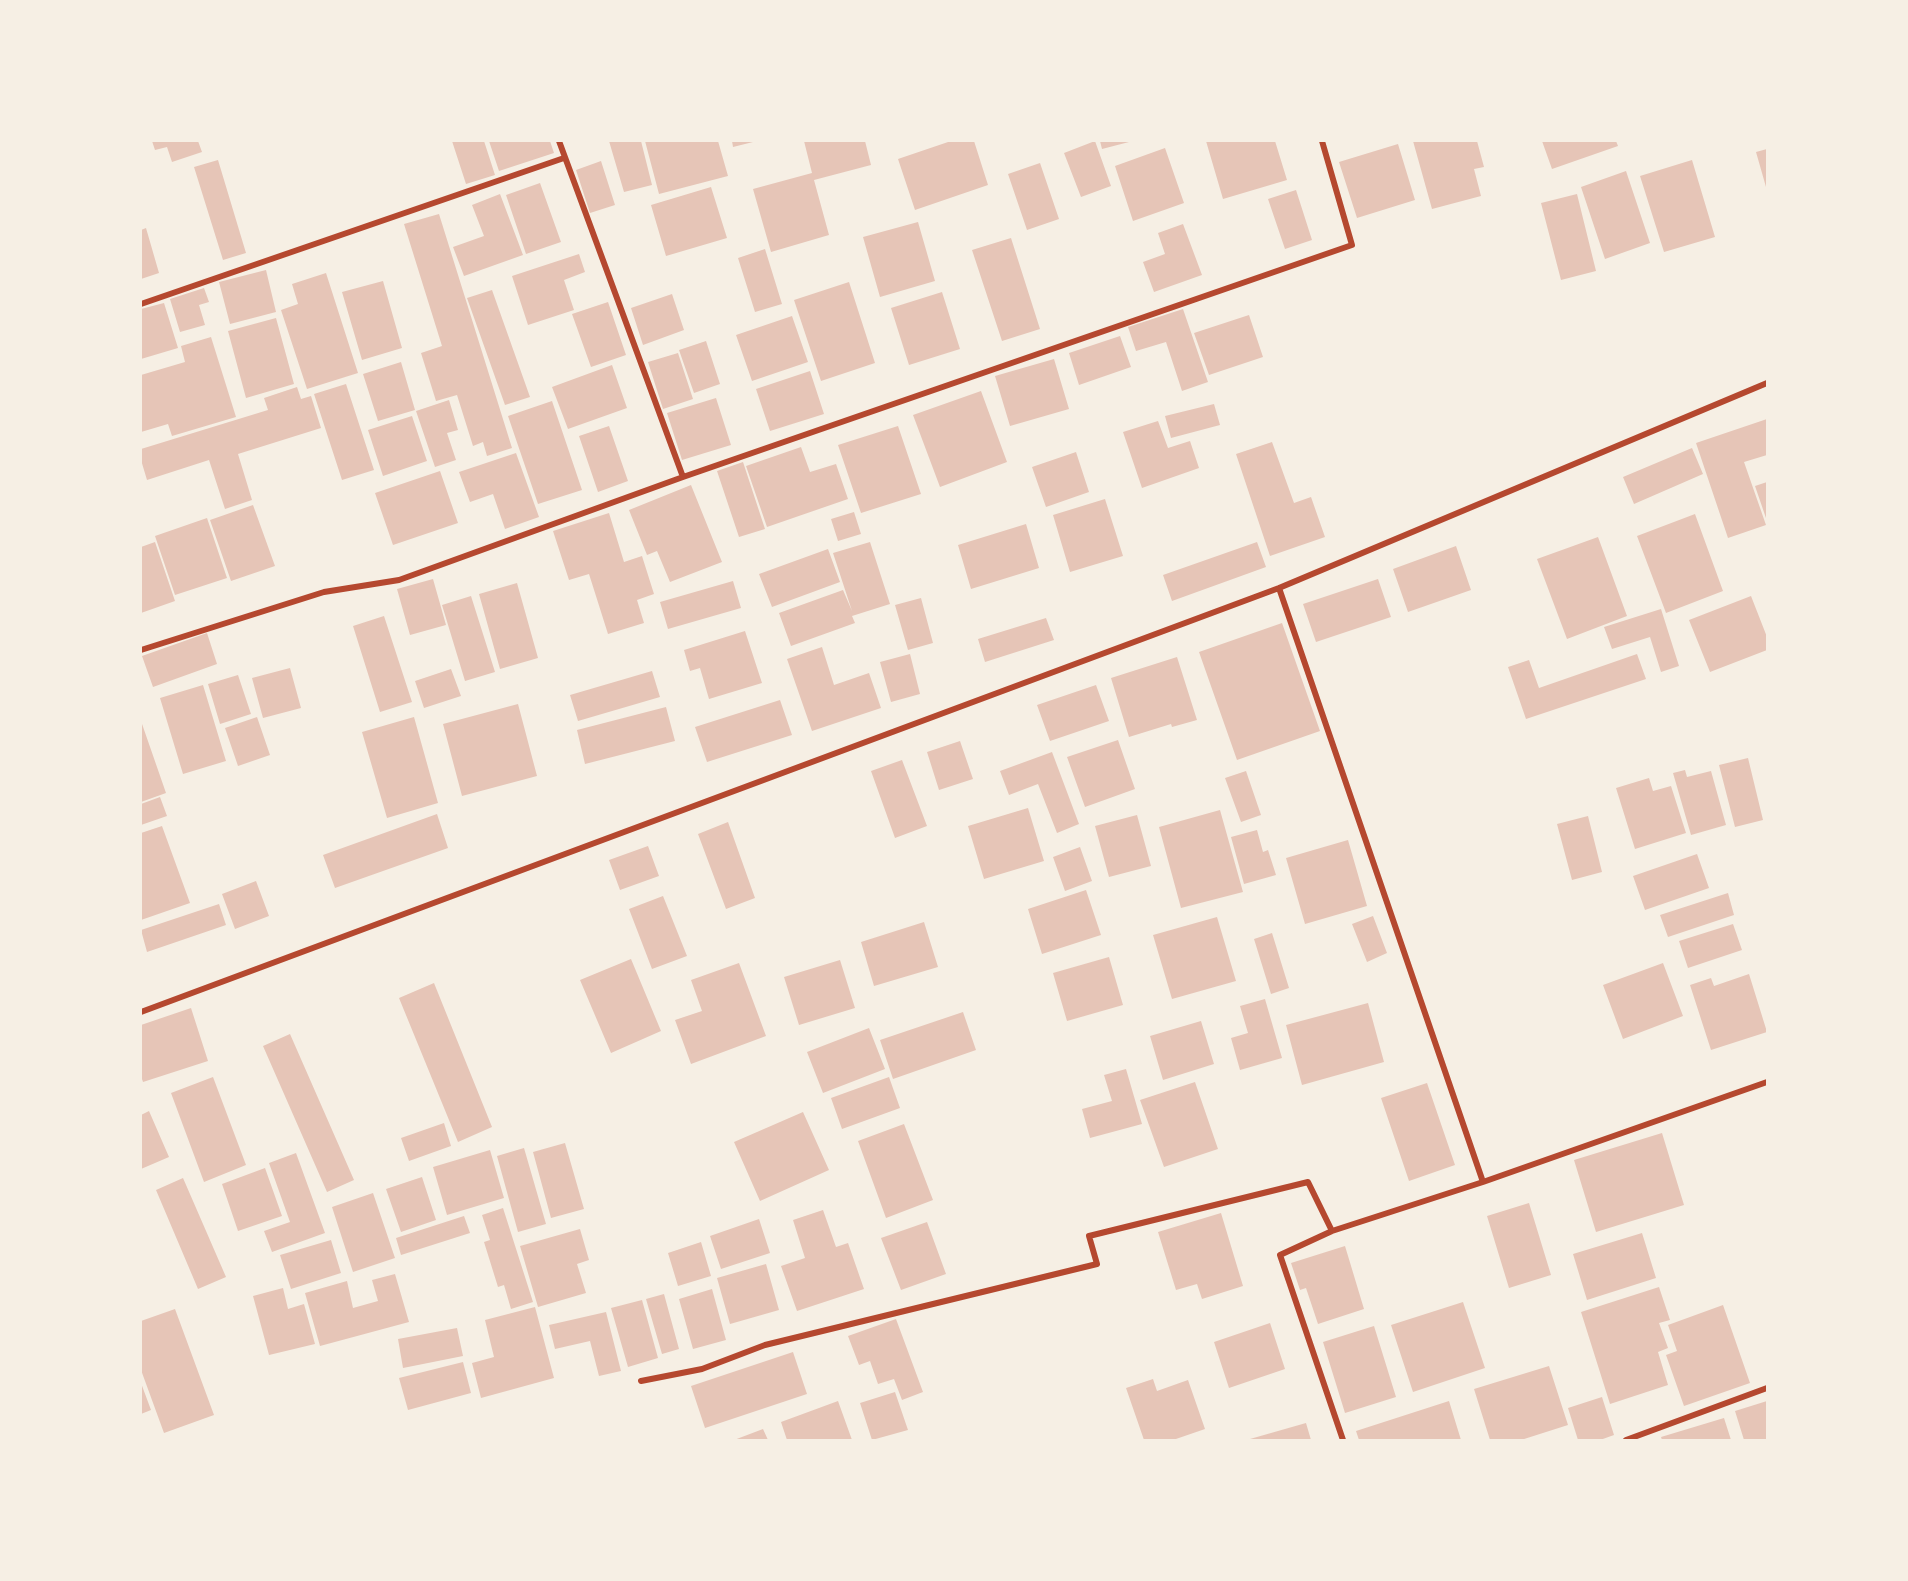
<!DOCTYPE html>
<html>
<head>
<meta charset="utf-8">
<style>
  body { margin:0 }
  #map { position:relative; width:1908px; height:1581px; overflow:hidden; background:#f6efe4; font-family:Signika,sans-serif }
  canvas { display:block }
  .frame { position:absolute; inset:0; border:142px solid #f6efe4; pointer-events:none }
</style>
</head>
<body>
<div id="map">
<canvas width="1908" height="1581"></canvas>
<div class="frame"></div>
</div>
<script>
const context = document.querySelector('canvas').getContext('2d');
context.lineJoin = 'round';
function fill(path, color) {
  context.fillStyle = color;
  context.fill(path, 'evenodd');
}
function strokePath(path, color, width, dash) {
  context.strokeStyle = color;
  context.lineWidth = width;
  context.lineCap = dash ? 'butt' : 'round';
  context.setLineDash(dash || []);
  context.stroke(path);
}
fill(new Path2D(`
  M152,141H198L202,152L172,162L167,147L155,150Z
  M452,141H484L495,175L466,184Z
  M489,141H550L554,153L499,171Z
  M609,141H641L652,185L624,192Z
  M645,141H718L728,176L659,194Z
  M732,141H753V142L733,147Z
  M804,141H865L871,165L814,180L829,235L771,252L753,189L812,173Z
  M951,141H974L988,185L915,210L898,159Z
  M1095,141L1111,186L1081,197L1064,153Z
  M1100,141H1128L1129,142L1102,149Z
  M1206,141H1275L1287,180L1223,199Z
  M1413,141H1477L1484,167L1474,169L1481,196L1432,209Z
  M1542,141H1616L1618,146L1552,169Z
  M1398,144L1415,200L1357,218L1339,162Z
  M1165,148L1184,203L1133,221L1115,166Z
  M1767,149V187H1766L1756,152Z
  M218,160L246,253L223,260L194,167Z
  M1692,160L1715,237L1664,252L1640,176Z
  M601,161L615,205L590,213L576,170Z
  M1040,163L1059,219L1027,230L1008,174Z
  M1626,171L1650,243L1605,259L1581,187Z
  M540,183L561,242L526,254L506,195Z
  M711,187L727,238L666,256L651,205Z
  M1296,190L1312,240L1285,249L1268,199Z
  M500,194L523,255L464,276L453,247L484,236L472,205Z
  M1577,194L1596,271L1561,280L1541,203Z
  M439,214L512,448L487,456L483,442L473,446L457,395L436,401L421,353L442,346L404,224Z
  M918,222L935,281L880,297L863,237Z
  M1183,224L1202,275L1154,292L1143,262L1165,254L1158,233Z
  M146,228L159,273L141,279V230Z
  M1011,238L1040,329L1002,341L972,250Z
  M765,249L782,304L755,312L738,258Z
  M579,254L585,272L564,280L574,310L528,325L512,276Z
  M266,270L276,312L230,324L219,282Z
  M326,273L358,373L307,389L281,310L298,304L292,284Z
  M383,281L402,348L362,360L342,292Z
  M849,282L875,363L821,381L794,300Z
  M204,288L209,302L199,305L205,325L180,332L170,299Z
  M492,290L530,397L505,405L467,298Z
  M942,292L960,349L909,365L891,308Z
  M672,294L684,330L643,345L631,308Z
  M608,302L626,355L591,367L572,314Z
  M164,303L178,348L141,359V309Z
  M1183,309L1208,382L1182,391L1166,342L1136,351L1128,327Z
  M1249,315L1263,357L1209,375L1194,333Z
  M792,316L808,362L752,381L736,335Z
  M276,318L294,384L246,398L228,331Z
  M1120,336L1131,367L1079,385L1069,353Z
  M211,337L236,417L172,436L168,424L141,432V375L185,362L181,346Z
  M706,341L720,384L694,393L679,350Z
  M678,353L693,399L663,409L648,362Z
  M1054,359L1069,409L1010,426L995,376Z
  M401,362L415,410L378,421L363,374Z
  M612,365L627,408L568,429L552,387Z
  M810,371L824,414L770,431L756,389Z
  M346,384L374,470L342,480L314,394Z
  M297,387L301,399L311,396L321,428L238,454L252,500L225,509L209,460L147,480L141,460V449L268,410L264,398Z
  M981,391L1007,462L940,487L913,415Z
  M716,398L731,445L682,460L667,413Z
  M449,400L458,430L447,433L456,460L435,467L416,411Z
  M552,401L582,490L538,504L508,416Z
  M1214,404L1220,425L1171,438L1165,416Z
  M412,416L427,461L383,476L368,430Z
  M1767,419V455L1744,462L1766,525L1728,538L1696,443Z
  M1158,421L1168,448L1190,441L1199,468L1142,488L1123,432Z
  M609,426L628,481L598,492L579,436Z
  M898,426L921,494L861,513L838,445Z
  M1272,442L1294,503L1311,497L1325,537L1270,556L1236,454Z
  M801,447L810,472L836,464L848,499L767,527L746,466Z
  M1692,448L1703,474L1634,504L1623,477Z
  M1076,452L1089,492L1046,507L1032,467Z
  M516,453L539,517L505,529L493,494L470,502L459,472Z
  M743,462L765,529L739,537L717,471Z
  M440,471L458,523L393,545L375,493Z
  M1767,482V521L1755,486Z
  M691,485L722,562L670,582L657,551L647,555L629,510Z
  M1105,499L1123,556L1070,572L1053,515Z
  M253,505L275,566L231,581L210,520Z
  M854,512L861,534L838,541L831,519Z
  M609,513L624,562L642,556L654,594L637,600L644,623L608,634L589,574L569,580L553,531Z
  M1695,514L1723,591L1666,613L1637,536Z
  M207,518L227,578L175,595L155,536Z
  M1026,524L1039,568L971,589L958,545Z
  M1598,537L1627,616L1567,639L1537,559Z
  M155,542L175,601L141,613V547Z
  M870,542L890,604L852,616L855,623L791,646L779,613L843,590L852,611L833,553Z
  M1257,542L1266,567L1172,601L1163,575Z
  M1456,546L1471,590L1408,612L1393,569Z
  M828,549L840,582L772,607L759,574Z
  M433,579L446,625L410,635L397,589Z
  M1378,579L1391,617L1316,642L1303,604Z
  M733,581L741,608L668,629L660,602Z
  M517,583L538,658L500,669L479,594Z
  M471,596L495,672L465,681L442,605Z
  M1751,596L1767,637V650L1710,672L1689,620Z
  M921,598L933,643L908,650L895,605Z
  M1661,609L1679,666L1661,672L1650,637L1612,649L1604,627Z
  M384,616L412,702L380,712L353,626Z
  M1046,618L1054,640L985,662L978,639Z
  M1282,623L1320,731L1237,760L1199,652Z
  M745,631L762,683L709,699L700,668L690,671L684,650Z
  M207,633L217,664L153,687L142,656Z
  M822,647L834,685L869,673L881,708L812,731L787,659Z
  M910,654L920,694L891,702L880,662Z
  M1637,654L1646,679L1526,719L1508,667L1529,660L1539,688Z
  M1177,657L1197,720L1172,727L1171,724L1129,737L1111,678Z
  M290,668L301,708L263,718L252,678Z
  M451,669L461,696L424,708L415,681Z
  M652,671L660,697L578,721L570,695Z
  M238,675L251,714L220,724L208,684Z
  M203,685L226,761L183,774L160,698Z
  M1096,685L1109,721L1050,741L1037,705Z
  M780,700L792,735L707,762L695,727Z
  M518,704L537,776L462,796L443,724Z
  M666,707L675,741L585,764L577,730Z
  M257,717L270,755L238,766L225,728Z
  M414,717L438,803L387,818L362,732Z
  M141,721L166,793L141,802Z
  M1118,740L1135,789L1085,807L1067,757Z
  M960,741L973,779L939,790L927,752Z
  M1052,752L1079,824L1057,833L1038,784L1009,795L1000,771Z
  M1748,758L1763,820L1735,827L1719,765Z
  M902,760L927,826L895,838L871,771Z
  M1685,770L1687,777L1711,771L1726,825L1691,835L1673,773Z
  M1246,771L1261,815L1241,822L1225,778Z
  M1649,778L1653,791L1671,786L1686,833L1635,849L1616,788Z
  M160,797L167,816L141,825V804Z
  M1028,808L1044,861L984,879L968,826Z
  M1220,810L1243,892L1181,908L1159,827Z
  M437,814L448,848L335,888L323,855Z
  M1137,815L1151,866L1109,877L1095,826Z
  M1588,816L1602,872L1572,880L1557,824Z
  M728,822L755,898L726,909L698,834Z
  M162,826L190,903L141,920V833Z
  M1257,830L1263,852L1268,850L1276,875L1244,884L1231,837Z
  M1348,840L1367,906L1305,924L1286,858Z
  M648,846L659,876L620,890L609,860Z
  M1080,847L1092,881L1065,891L1053,857Z
  M1697,854L1709,888L1645,910L1633,876Z
  M256,881L269,916L235,929L222,894Z
  M1086,890L1101,935L1042,954L1028,909Z
  M1728,893L1734,915L1668,937L1660,915Z
  M663,896L687,956L652,969L629,909Z
  M219,904L226,925L147,952L141,930Z
  M1373,916L1387,953L1367,962L1352,924Z
  M1217,917L1236,981L1172,999L1153,935Z
  M924,922L938,967L874,986L861,942Z
  M1733,924L1742,950L1688,968L1679,941Z
  M1272,933L1289,988L1271,994L1254,939Z
  M1109,957L1123,1005L1067,1021L1053,973Z
  M631,959L661,1031L611,1053L580,980Z
  M840,960L855,1008L799,1025L784,977Z
  M739,963L766,1036L691,1064L675,1020L702,1011L691,980Z
  M1663,963L1683,1016L1623,1039L1603,985Z
  M1749,974L1767,1032L1711,1050L1690,985L1711,978L1714,986Z
  M434,983L492,1127L458,1142L399,998Z
  M1265,999L1282,1058L1240,1070L1231,1038L1248,1033L1240,1006Z
  M1368,1003L1384,1062L1302,1085L1286,1025Z
  M191,1008L208,1061L143,1082L141,1076V1025Z
  M963,1012L976,1050L893,1079L880,1040Z
  M1201,1021L1214,1064L1163,1080L1150,1036Z
  M869,1028L885,1069L823,1093L807,1052Z
  M290,1034L354,1180L327,1192L263,1046Z
  M1126,1069L1142,1124L1090,1138L1082,1109L1112,1101L1104,1075Z
  M213,1077L246,1165L204,1182L171,1093Z
  M889,1077L900,1108L842,1129L831,1098Z
  M1195,1082L1218,1149L1164,1167L1140,1100Z
  M1427,1083L1455,1165L1409,1181L1381,1098Z
  M149,1111L169,1157L141,1169V1115Z
  M803,1112L829,1170L760,1201L734,1142Z
  M444,1123L451,1146L409,1161L401,1138Z
  M904,1124L933,1200L886,1218L858,1141Z
  M1662,1133L1684,1205L1596,1232L1574,1160Z
  M565,1143L584,1209L551,1218L533,1152Z
  M524,1148L546,1224L518,1232L497,1156Z
  M490,1150L504,1198L447,1215L433,1167Z
  M296,1153L325,1233L272,1252L264,1231L290,1222L269,1163Z
  M265,1168L282,1216L238,1231L222,1184Z
  M422,1177L436,1220L401,1232L386,1189Z
  M183,1178L226,1277L198,1289L156,1190Z
  M373,1193L395,1258L353,1272L332,1207Z
  M1529,1203L1551,1275L1509,1288L1487,1216Z
  M503,1208L533,1302L511,1309L504,1285L498,1287L484,1242L490,1240L482,1215Z
  M823,1210L836,1247L848,1243L864,1289L797,1311L781,1266L805,1258L793,1220Z
  M1221,1213L1243,1286L1202,1299L1197,1284L1176,1290L1158,1232Z
  M464,1216L470,1233L401,1255L396,1238Z
  M759,1219L770,1253L721,1269L710,1236Z
  M927,1222L946,1274L901,1290L881,1238Z
  M580,1229L589,1260L577,1264L586,1293L538,1307L520,1246Z
  M1642,1233L1656,1278L1587,1300L1573,1254Z
  M331,1240L341,1273L291,1289L280,1255Z
  M701,1242L711,1276L678,1286L668,1253Z
  M1345,1246L1364,1309L1318,1324L1306,1288L1300,1290L1291,1263Z
  M766,1264L779,1310L730,1324L717,1278Z
  M395,1274L409,1322L320,1346L305,1293L347,1281L353,1308L378,1301L372,1280Z
  M1659,1287L1670,1320L1659,1323L1668,1348L1658,1352L1668,1385L1610,1404L1581,1312Z
  M283,1288L288,1309L304,1304L315,1344L269,1355L253,1296Z
  M712,1289L726,1340L693,1349L679,1299Z
  M664,1294L679,1349L662,1354L646,1299Z
  M642,1300L658,1358L628,1367L611,1308Z
  M1463,1302L1485,1368L1413,1392L1391,1325Z
  M1723,1305L1750,1383L1684,1406L1666,1355L1677,1351L1668,1325Z
  M535,1307L554,1378L481,1398L472,1363L494,1357L485,1320Z
  M175,1309L214,1415L164,1433L141,1370V1321Z
  M606,1312L621,1371L599,1376L590,1341L555,1349L549,1325Z
  M896,1319L923,1392L902,1400L894,1379L878,1384L870,1361L859,1365L848,1336Z
  M1270,1323L1285,1369L1229,1388L1214,1342Z
  M1374,1326L1396,1397L1345,1413L1323,1342Z
  M457,1328L463,1356L403,1368L398,1339Z
  M793,1352L807,1394L705,1428L691,1386Z
  M463,1362L471,1393L408,1410L399,1378Z
  M1549,1366L1568,1425L1521,1440H1490L1474,1389Z
  M1153,1379L1157,1391L1188,1380L1205,1429L1173,1440H1144L1126,1388Z
  M141,1383L151,1410L141,1414Z
  M895,1392L908,1430L872,1440L860,1403Z
  M1602,1397L1614,1435L1600,1440H1578L1568,1408Z
  M838,1401L852,1440H787L781,1422Z
  M1449,1401L1461,1440H1359L1356,1431Z
  M1767,1401V1440H1744L1735,1411Z
  M1724,1418L1731,1440H1662L1661,1437Z
  M1306,1423L1311,1440H1250V1439Z
  M763,1429L768,1440H734Z`), '#e6c5b7');
strokePath(new Path2D(`
  M559,141L683,477
  M141,304L564,158
  M1279,588L1483,1182
  M141,650L324,592L399,580L683,477L1352,245L1322,141
  M141,1012L1279,588L1767,383
  M641,1381L702,1369L765,1345L1097,1264L1089,1236L1308,1182L1332,1231
  M1343,1440L1280,1255L1332,1231L1483,1182L1767,1082
  M1626,1440L1767,1388`), '#b5482f', 6);
</script>
</body>
</html>
